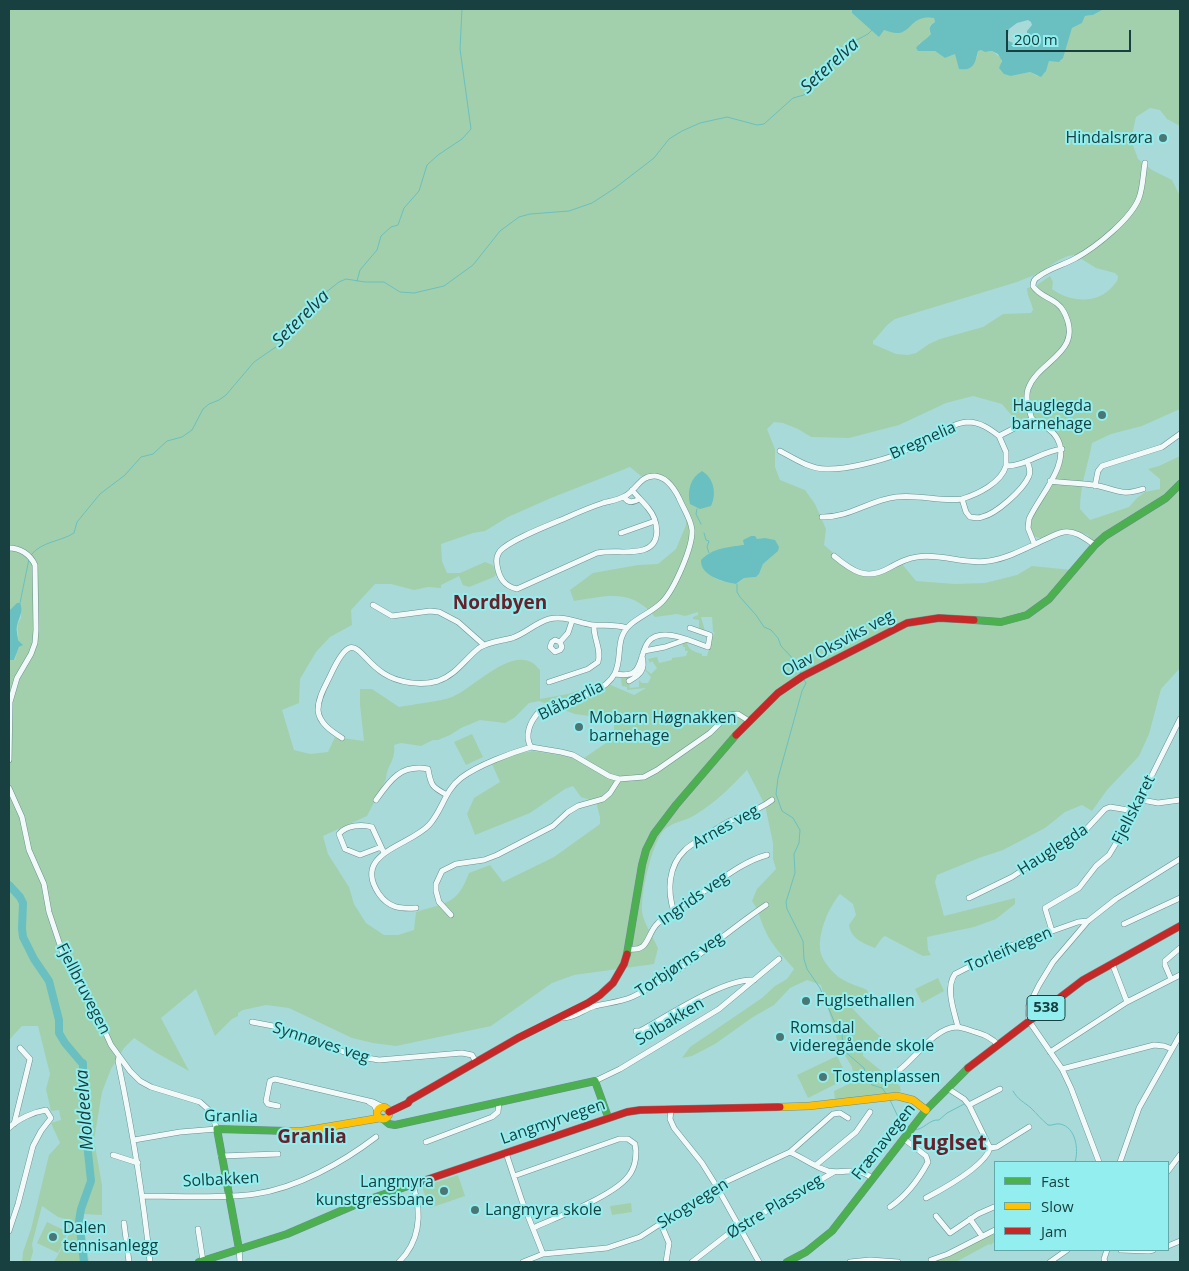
<!DOCTYPE html>
<html>
<head>
<meta charset="utf-8">
<style>
  body { margin:0 }
  #map { position:relative; width:1189px; height:1271px; overflow:hidden; background:#a8dada; font-family:"Open Sans",sans-serif }
  canvas { display:block }
  .frame { position:absolute; inset:0; border:10px solid #194040; pointer-events:none }
  .legend { position:absolute; left:994px; top:1161px; width:175px; height:90px; box-sizing:border-box; background:#93efef; border:1px solid #62a9a9; margin:0; padding:6px 9px; list-style:none; font-size:15px; color:#194040 }
  .legend li { display:flex; align-items:center; gap:10px; height:25px }
  .legend b { width:25px; border:1px solid #62a9a9 }
  .scale { position:absolute; left:1006px; top:30px; width:125px; height:22px; box-sizing:border-box; border:2px solid #194040; border-top:0; padding-left:6px; font-size:15px; line-height:18px; white-space:nowrap; color:#194040; -webkit-text-stroke:4px #93efef; paint-order:stroke }
</style>
</head>
<body>
<div id="map">
<canvas width="1189" height="1271"></canvas>
<div class="frame"></div>
<ul class="legend">
<li><b style="height:6px;background:#4caf50"></b>Fast</li>
<li><b style="height:6px;background:#ffc107"></b>Slow</li>
<li><b style="height:6px;background:#c62828"></b>Jam</li>
</ul>
<div class="scale">200 m</div>
</div>
<script>
const context = document.querySelector('canvas').getContext('2d');
context.lineJoin = 'round';
function fill(path, color) {
  context.fillStyle = color;
  context.fill(path, 'evenodd');
}
function strokePath(path, color, width, dash) {
  context.strokeStyle = color;
  context.lineWidth = width;
  context.lineCap = dash ? 'butt' : 'round';
  context.setLineDash(dash || []);
  context.stroke(path);
}
function label(font, color, halo, rows, align = 'center') {
  context.font = font + ' "Open Sans",sans-serif';
  context.lineWidth = 4;
  context.setLineDash([]);
  context.textBaseline = 'middle';
  context.strokeStyle = halo;
  context.fillStyle = color;
  for (const [text, x, y, turn = 0] of rows) {
    context.save();
    context.translate(x, y);
    context.rotate((+turn || 0) * Math.PI / 180);
    context.textAlign = isNaN(turn) ? turn : align;
    if (halo) context.strokeText(text, 0, 0);
    context.fillText(text, 0, 0);
    context.restore();
  }
}
fill(new Path2D(`
  M9,9H852V13L881,32L884,30C914,38 908,13 934,18L935,22L930,25L929,31L931,34L926,40L919,43L918,51H935L945,58L955,54L977,58L978,51L981,50L988,52L992,51L1001,58V65L1011,76L1030,72L1037,76L1044,74L1049,61H1061L1072,28L1082,23L1085,16L1093,15L1104,9H1180V126L1167,119L1160,110L1150,108L1136,117L1131,140L1138,159L1152,170L1172,180L1180,196V409L1142,426L1111,434L1092,443C1088,466 1080,484 1080,509L1090,520L1129,507L1137,498L1145,492L1160,489V479L1148,469L1159,466L1180,456V668L1161,689L1149,734L1139,756L1107,790L1092,811L1082,805L1065,812L1045,828L1003,850L979,858L937,875L935,882L944,916L1015,898V904L996,919L974,927L927,937L928,950L931,955L923,956L885,936L882,938L875,948C863,943 851,939 849,925L856,915L853,904L840,894C829,907 819,930 820,948C820,959 833,974 842,979C849,984 859,986 867,990L873,1004L852,1008C869,1025 888,1050 914,1052H906L884,1041L863,1049V1056L900,1086L901,1091L880,1099L835,1101L834,1091L855,1081L852,1067L839,1046L821,985L807,980L790,988L774,1005L753,1017L715,1044L692,1056L682,1058L690,1047L762,998L775,986L787,979L794,969C784,957 771,945 765,930C760,920 759,910 752,901L757,889L776,869L773,859V843L765,805L747,770C731,787 715,803 695,815C686,821 672,822 664,830C652,843 641,892 642,910C642,920 654,939 658,948L654,964L574,975L552,983L491,1026L396,1046L373,1043L352,1038L289,1008L266,1005L243,1010L238,1013V1016L232,1019L215,1036L196,989L161,1018L189,1071L155,1052L134,1038L124,1048L111,1069L102,1092L94,1140L102,1185V1215L83,1214L82,1216L89,1262H54L71,1231L65,1219L58,1217L42,1206L32,1244L33,1252L30,1262H22L23,1252L31,1229L49,1155L60,1143L51,1123L61,1120L59,1110L51,1111L46,1089L50,1074L38,1026H22L9,1040V660H15L18,649L22,644L18,640C20,631 14,628 21,618V610L9,611ZM1075,255L1096,268L1115,273L1118,276C1118,281 1116,282 1113,286C1097,305 1070,302 1052,289L1053,282L1050,276L1034,287L1027,288C1027,297 1032,302 1033,310L1031,313L1003,314L983,327L940,339L929,344L916,353L908,355L896,354L873,344V341C881,334 885,325 895,319L1017,282L1037,274L1059,260L1068,256ZM973,396L1002,404L1018,423L1033,421L1054,432L1061,458L1033,516C1030,523 1029,539 1041,538C1049,538 1056,529 1064,529C1072,528 1081,533 1088,535L1094,545L1072,570L1032,566L1017,575L985,583L955,584L916,581L902,564C891,572 869,580 857,572C846,565 835,554 824,545L826,529L815,504L805,490L780,480L775,467V449L767,429L774,422L783,423L798,429L811,437L849,438L899,425L946,403ZM630,467L641,476L652,475L664,481L678,495L686,516V525L676,549L658,564L638,565L593,573L570,590L574,601C607,596 631,588 655,617L677,614L685,616L698,612V615L693,617V619L699,620V629L705,631L701,617H712L713,632L715,633L713,635L707,656H702V654C693,651 688,650 687,642H682L683,647H685V651H688L686,656L672,658V660L659,663L657,657L648,659L650,663L652,661L657,668L651,674L645,669V665L644,669L651,677L648,683H642L639,680V687L630,688L628,681L641,670L621,678L622,686L627,687V690L646,688L634,695L604,682L568,694L540,699V670C537,667 534,663 531,662C508,650 473,688 452,697C439,702 413,704 399,707L372,689H360V705L364,741L335,737L328,752L310,754L294,750L282,710L299,703L300,679L316,652L330,637L352,625L351,610L375,584H391L414,590L428,587L441,588V585L459,576L463,585L469,587L494,577L496,574L493,565L485,562L460,573H447L442,561L441,544L473,533L485,531L508,517L551,498ZM709,553L772,556L763,564L759,574L756,577L744,578L737,584C714,580 711,580 704,557ZM539,701L575,714L596,717L610,721L614,725V734L606,743L584,758L576,759L559,755L533,751L516,754L492,764L500,782L474,798L467,814L475,835L530,813L565,789L573,786L581,797L596,802L600,817V824L554,857L503,882L490,865L469,873C457,905 447,902 416,912L414,930L398,935H384L366,923L354,904L349,887L328,854L323,836L367,816L386,779C387,764 396,761 394,745L401,743L421,746L433,740H438L450,735L461,728L480,720L505,723L514,718L529,703Z
  M472,734L483,757L466,765L454,742Z
  M938,978L944,991L922,1003L915,989Z
  M837,1056L848,1078L808,1098L797,1075Z
  M458,1175L465,1196L430,1208L422,1187Z
  M631,1203L632,1212L612,1215L610,1206Z
  M47,1222L68,1232L58,1253L37,1243Z
  M995,1234V1241L991,1245L989,1244L956,1262H913L930,1261Z`), '#a2d0ad');
fill(new Path2D(`
  M852,9H1104L1093,15L1085,16L1082,23L1072,28L1063,58L1059,62L1049,61L1046,71L1041,77L1030,72L1011,76L1004,74L999,68L1002,61L998,54L992,51L985,52L981,50L978,51C975,62 975,71 959,69L955,54L945,58L935,51H918L916,48C920,42 926,40 931,34C928,28 930,25 935,22L934,18C911,14 912,33 897,33C893,33 888,31 884,30L879,37L852,13ZM1028,20L1031,22L1032,25L1027,31V38H1023L1013,43L1007,40L1009,29L1017,23Z
  M702,471C714,478 717,494 711,506L700,509L690,504C687,491 690,478 702,471Z
  M751,536H755L757,539L765,538L775,540L779,547L778,551L763,564L759,574L756,577L744,578L736,584C724,582 700,576 701,560C712,548 729,547 744,545L743,540Z
  M17,603H20C25,613 15,622 17,632C17,635 18,637 18,640L23,645L19,647L14,660H9V611Z`), '#6ac0c0');
strokePath(new Path2D(`
  M357,281L360,270L377,250L381,236L391,227L398,225L404,208L419,191L427,165L438,155L462,139L471,129L460,49L462,9
  M697,509L696,514L701,524
  M704,533L706,540L709,541L707,547L709,553
  M31,555C42,541 60,542 74,533L77,522L100,494L125,475L141,457L153,454L167,441L182,437L192,430L203,409L209,404L219,400L226,395L254,362L283,342L286,334L298,319L311,304L339,282L346,279L365,282H384L400,292L414,293L444,286L473,265L500,231L519,217L530,214L569,211L592,203L615,188L654,158L669,139L682,131L700,123L727,117L757,125L764,124L793,98L804,95L814,83L829,70L839,54L851,43L868,34L872,30
  M737,584V592L740,597L756,615L764,627L771,630L778,638L781,646L796,662L801,674
  M20,603L29,559
  M804,680L806,683L802,691L778,778L776,794L782,811L793,818L800,830L799,843L794,854L795,873L786,902L787,909L803,941L804,959L807,969L820,988L834,1021L842,1032L843,1050L864,1068L866,1077L872,1085L882,1088L887,1095
  M1013,1091C1018,1100 1024,1102 1031,1108C1037,1114 1041,1119 1048,1125C1052,1126 1056,1123 1060,1124C1076,1127 1079,1150 1075,1162
  M890,1100L901,1123L908,1127
  M914,1130C924,1130 929,1119 939,1120L947,1113L966,1103`), '#6ac0c0', 1);
strokePath(new Path2D(`
  M9,885L20,897L23,903L22,929L23,937L34,959L49,981L59,1020V1033L65,1043L81,1062L83,1063V1104L91,1181L81,1209L79,1221L84,1262`), '#6ac0c0', 8);
const street = new Path2D(`
  M999,436L1006,452V466C1026,466 1042,451 1062,449
  M780,451C795,459 810,469 826,469C845,470 880,461 898,454C917,446 948,423 968,422C980,422 990,429 999,436L1032,419
  M1006,466C1001,483 978,494 962,499L966,512L970,517C974,517 978,519 982,517C996,514 1023,490 1029,476C1031,471 1029,466 1027,461
  M1050,481C1064,483 1079,483 1093,485C1115,488 1120,497 1143,489
  M1095,486L1098,471L1102,466L1162,447L1180,434
  M632,490C637,496 643,502 648,508C658,520 663,544 643,550C629,554 612,550 597,553L517,589C504,586 499,578 497,565C496,560 497,555 500,551C511,539 552,524 568,517C579,512 591,507 603,503C610,501 618,500 625,496C636,491 640,475 655,476C667,477 674,488 679,498C683,508 691,519 692,530C693,547 674,590 662,602C653,611 641,616 631,624C607,644 635,673 593,692L538,713C530,722 524,736 531,747L561,752L573,755L609,776L619,779L644,777L657,770L710,733L728,715L738,714L749,721
  M624,497C628,503 633,503 639,499
  M822,517C848,518 870,500 896,497C918,494 940,502 962,499
  M621,533L655,521
  M1034,543L1028,528L1029,519C1039,496 1072,463 1057,438C1052,429 1041,424 1032,419C1029,410 1025,399 1028,389C1038,360 1085,353 1064,312C1057,298 1040,298 1033,286C1033,282 1034,279 1038,277C1049,268 1064,265 1076,258C1096,247 1131,219 1139,198C1143,187 1143,174 1145,163
  M9,548C20,548 30,554 35,565L36,630L35,643L31,654L17,678L10,702L9,760
  M834,556C852,571 866,581 889,568C898,563 907,558 917,557C941,553 965,565 989,561C1009,558 1028,547 1046,539C1052,536 1058,533 1064,532C1075,530 1086,539 1095,545
  M373,605L392,616L430,611L439,612L458,622L484,645
  M560,642L562,647L560,650L555,652L550,647L552,642L555,640L560,642L568,633L572,621
  M644,651L665,647L685,640
  M615,674C621,675 629,676 634,672C646,664 638,633 667,635C680,635 695,643 708,647L710,635L690,628
  M629,681C640,675 646,670 642,656
  M549,682L588,669L598,662C602,650 593,638 594,625
  M342,738C331,731 319,723 318,710C318,697 326,685 331,674C354,625 357,656 383,673C398,683 421,686 438,681C456,675 465,659 479,648C488,642 501,641 512,638C525,634 535,623 549,619C563,615 579,623 593,625C605,626 615,624 627,628
  M9,788L22,817L29,850L44,884L49,912L64,957L91,1001L111,1045L130,1071L140,1081L151,1087L200,1102L210,1111L217,1129L180,1132L134,1140
  M376,800C390,780 401,764 428,769C431,786 432,787 447,795
  M1142,800L1158,803L1180,800
  M381,847L360,855L345,849L339,834C346,825 362,824 372,827L384,853
  M969,898L1012,877L1050,852L1081,835L1105,809L1110,807L1134,811
  M416,908C400,909 389,908 379,894C351,853 410,846 429,825C442,811 445,790 461,778C478,765 511,753 531,747
  M674,912C667,891 668,866 685,850C691,844 700,840 707,835C715,830 722,825 730,821C745,814 759,810 772,800
  M451,915L439,902L436,891V884L442,871L456,864L484,860L497,855L553,826L568,812L578,806L603,799L610,793L619,779
  M1124,924L1180,898
  M1052,931L1045,908L1079,888L1096,866L1109,855L1142,800L1143,793L1180,719
  M629,949C650,952 646,934 658,923C672,911 688,901 703,892C722,879 744,861 767,855
  M1112,963L1127,1002
  M1171,979L1165,965V961L1180,948
  M560,1018C573,1019 582,1010 595,1006C608,1003 620,1002 632,997C679,975 723,934 766,905
  M252,1022L273,1026L355,1056L379,1060L462,1053L472,1055L476,1062
  M958,1027C954,1011 945,988 955,974L1010,946L1078,922L1088,921
  M636,1031H640C668,1016 724,978 754,980
  M1050,1052L1127,1002L1180,975
  M119,1057L118,1061C132,1128 143,1194 150,1262
  M1062,1069L1154,1045L1164,1046L1172,1049
  M898,1071C915,1059 934,1028 956,1027C962,1027 969,1030 975,1032C984,1035 991,1037 998,1045
  M595,1081L620,1069L719,1009L779,959
  M369,1102L374,1105L377,1111
  M969,1105L1000,1089
  M278,1106L268,1104L266,1101L270,1081L275,1079L373,1102L383,1107
  M671,1110L670,1119L674,1128L702,1163L717,1187L759,1262
  M14,1124L30,1059L20,1048
  M9,1128C18,1119 33,1112 46,1110L51,1118L41,1131L33,1146L18,1204L9,1231
  M426,1142L492,1117L498,1112L499,1102
  M990,1148L997,1147L1029,1127
  M790,1152C801,1157 817,1168 828,1171C846,1175 855,1164 873,1179
  M506,1153L522,1201L543,1254
  M113,1155L138,1163
  M221,1156L278,1154
  M1099,1162L1071,1088L1062,1069L1029,1021L1028,1007L1039,985L1053,962L1088,921L1116,899L1180,859
  M1120,1162L1139,1108L1180,1035
  M816,1165L856,1132L870,1112
  M1168,1171L1180,1155
  M514,1176L619,1139H628L635,1144C637,1153 636,1165 630,1174C617,1195 557,1217 533,1228
  M143,1196C178,1196 220,1199 255,1194C297,1188 342,1163 376,1137
  M926,1198C943,1189 985,1166 990,1148L969,1105L964,1099L947,1088
  M890,1207C906,1196 919,1179 928,1162L926,1156L904,1139
  M936,1216L950,1233L978,1214L994,1207
  M970,1219L982,1236
  M124,1223L129,1262
  M661,1224L669,1243L666,1262
  M198,1229L203,1261
  M1168,1246L1180,1241
  M239,1249L240,1262
  M1121,1250L1149,1251L1153,1250
  M931,1260L948,1254L995,1230
  M399,1262C421,1240 422,1213 413,1185
  M523,1262L543,1254L607,1248L640,1237L723,1183L790,1152L833,1114L840,1113L848,1118
  M692,1262L732,1231L834,1172
  M850,1262L870,1260L898,1262
  M1050,1262L1067,1250
  M1105,1262L1104,1259L1107,1250`);
const fast = new Path2D(`
  M974,620L1001,622L1027,615L1049,599L1095,545L1105,536L1166,498L1180,484
  M627,954L642,865L646,850L654,834L676,805L736,735
  M382,1118L389,1124L395,1125L595,1081L608,1117
  M239,1249L217,1129L288,1131
  M199,1262L287,1234L364,1201L411,1185
  M787,1262L806,1252L832,1231L926,1110L968,1068`);
const slow = new Path2D(`
  M780,1107L809,1106L897,1096L913,1100L926,1110
  M377 1113a6 6 0 1 1 12 0a6 6 0 1 1-12 0Z
  M288,1131H303L380,1118`);
const jam = new Path2D(`
  M736,735L778,693L803,676L907,623L939,618L974,620
  M968,1068L1083,980L1180,926
  M389,1112L408,1103L410,1100L518,1038L588,1003L600,995L613,983L624,964L627,954
  M411,1185L627,1112L640,1110L780,1107`);
strokePath(street, '#6b8f8f', 6);
strokePath(fast, '#6b8f8f', 8);
strokePath(slow, '#6b8f8f', 8);
strokePath(jam, '#6b8f8f', 8);
strokePath(street, '#f2f9f9', 5);
strokePath(fast, '#4caf50', 7);
strokePath(slow, '#ffc107', 7);
strokePath(jam, '#c62828', 7);
for (const [x, y, r, color] of [
  [1163,138,5,"#4b7676"],
  [1102,415,5,"#4b7676"],
  [579,727,5,"#4b7676"],
  [806,1001,5,"#4b7676"],
  [780,1037,5,"#4b7676"],
  [823,1077,5,"#4b7676"],
  [444,1191,5,"#4b7676"],
  [475,1210,5,"#4b7676"],
  [53,1237,5,"#4b7676"]
]) {
  const dot = new Path2D();
  dot.arc(x, y, r, 0, 2 * Math.PI);
  context.fillStyle = color;
  context.fill(dot);
  strokePath(dot, '#93efef', 2);
}
for (const [x, y, w] of [
  [1046,1008,38]
]) {
  const box = new Path2D();
  box.roundRect(x - w / 2, y - 12.5, w, 25, 4);
  context.fillStyle = '#93efef';
  context.fill(box);
  strokePath(box, '#194040', 1);
}
label('bold 15px', '#194040', null, [
  ["538",1046,1008]
]);
label('16px', '#194040', '#93efef', [
  ["Hindalsrøra",1153,138,"right"],
  ["Hauglegda",1092,406,"right"],
  ["barnehage",1092,424,"right"],
  ["Mobarn Høgnakken",589,718],
  ["barnehage",589,736],
  ["Fuglsethallen",816,1001],
  ["Romsdal",790,1028],
  ["videregående skole",790,1046],
  ["Tostenplassen",833,1077],
  ["Langmyra",434,1182,"right"],
  ["kunstgressbane",434,1200,"right"],
  ["Langmyra skole",485,1210],
  ["Dalen",63,1228],
  ["tennisanlegg",63,1246]
], 'left');
label('16px', '#194040', '#93efef', [
  ["Bregnelia",923,441,-24],
  ["Olav Oksviks veg",838,644,-28],
  ["Blåbærlia",571,701,-26],
  ["Fjellskaret",1134,810,-63],
  ["Arnes veg",726,827,-29],
  ["Hauglegda",1053,850,-33],
  ["Ingrids veg",694,899,-35],
  ["Torleifvegen",1009,950,-23],
  ["Torbjørns veg",680,965,-34],
  ["Fjellbruvegen",83,989,63],
  ["Solbakken",670,1022,-31],
  ["Synnøves veg",321,1043,18],
  ["Granlia",231,1117,1],
  ["Langmyrvegen",553,1122,-19],
  ["Frænavegen",884,1142,-52],
  ["Solbakken",221,1180,-3],
  ["Skogvegen",693,1204,-32],
  ["Østre Plassveg",775,1207,-31]
]);
label('italic 18px', '#1b3b3b', '#93efef', [
  ["Seterelva",830,66,-43],
  ["Seterelva",301,319,-45],
  ["Moldeelva",85,1110,-94]
]);
label('bold 19px', '#67212b', '#93efef', [
  ["Nordbyen",500,604],
  ["Granlia",312,1138]
]);
label('bold 21px', '#67212b', '#93efef', [
  ["Fuglset",949,1144]
]);
</script>
</body>
</html>
